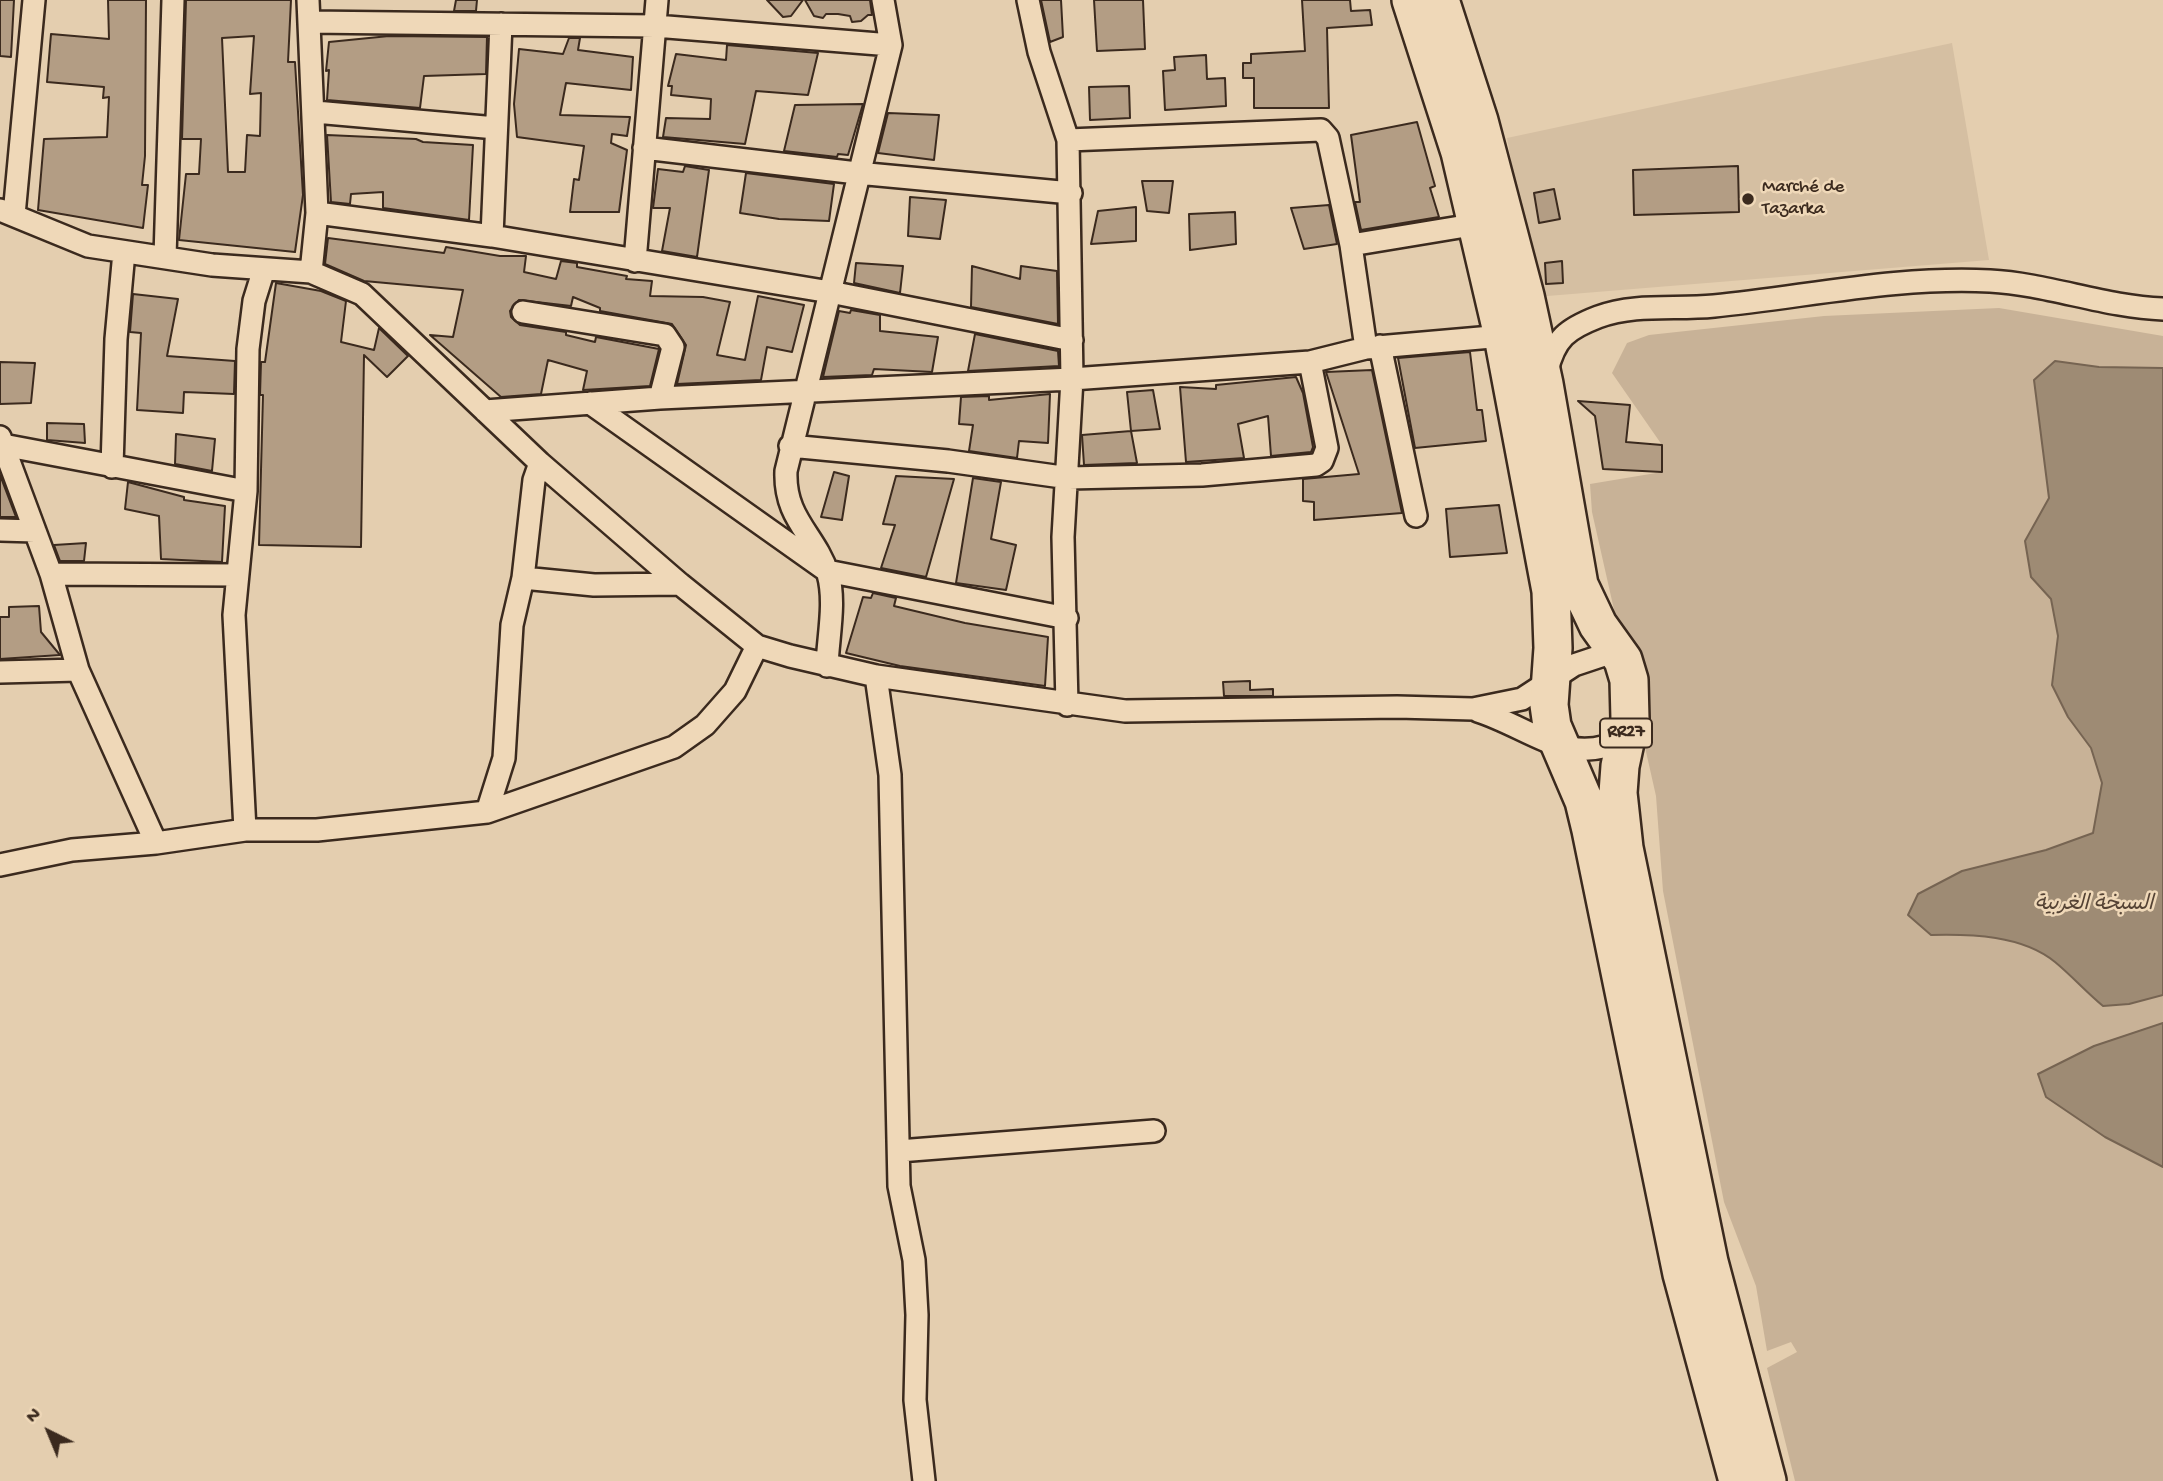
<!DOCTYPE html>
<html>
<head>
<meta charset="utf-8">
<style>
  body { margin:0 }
  #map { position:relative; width:2163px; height:1481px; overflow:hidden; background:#e4ceaf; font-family:"Gochi Hand",sans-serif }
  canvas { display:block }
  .north { position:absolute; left:14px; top:1397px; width:70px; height:70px; -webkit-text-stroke:5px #efd8b8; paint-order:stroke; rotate:317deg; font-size:19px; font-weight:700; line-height:28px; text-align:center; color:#3b2a1e }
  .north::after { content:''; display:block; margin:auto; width:24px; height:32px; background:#3b2a1e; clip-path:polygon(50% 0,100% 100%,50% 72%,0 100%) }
</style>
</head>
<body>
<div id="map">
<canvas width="2163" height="1481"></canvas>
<div class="north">N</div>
</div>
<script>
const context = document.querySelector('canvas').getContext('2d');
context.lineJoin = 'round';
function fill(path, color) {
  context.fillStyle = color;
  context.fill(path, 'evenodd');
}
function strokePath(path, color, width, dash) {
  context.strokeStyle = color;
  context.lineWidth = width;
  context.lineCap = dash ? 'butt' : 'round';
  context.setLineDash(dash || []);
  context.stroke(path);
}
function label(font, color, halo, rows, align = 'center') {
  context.font = font + ' "Gochi Hand","Playpen Sans Arabic",sans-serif';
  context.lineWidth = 5;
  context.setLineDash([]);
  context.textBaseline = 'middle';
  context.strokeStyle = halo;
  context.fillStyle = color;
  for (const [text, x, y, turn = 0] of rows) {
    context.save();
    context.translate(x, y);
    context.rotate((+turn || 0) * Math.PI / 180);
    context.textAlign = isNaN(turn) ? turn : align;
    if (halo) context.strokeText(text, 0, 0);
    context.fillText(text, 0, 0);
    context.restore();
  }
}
fill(new Path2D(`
  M1952,43L1989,260L1535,297L1507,138Z`), '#d5bfa2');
fill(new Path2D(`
  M1999,308L2163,336V1481H1795L1767,1368L1797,1352L1791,1342L1767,1351L1756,1286L1724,1202L1663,891L1656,796L1592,512L1590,484L1662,472V445L1612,373L1627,343L1649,335L1824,316Z`), '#c8b297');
const water = new Path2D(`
  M2055,361L2099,367L2163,368V995L2129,1004L2103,1006C2086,992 2072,976 2055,962C2022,935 1971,934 1931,935L1908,915L1918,894L1962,871L2046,850L2093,833L2102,783L2091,748L2068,717L2052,685L2058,636L2051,599L2031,577L2025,541L2049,498L2034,380Z
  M2163,1023V1167L2105,1137L2046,1097L2038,1074L2094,1046Z`);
fill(water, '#9e8b74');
strokePath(water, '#766452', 2);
const building = new Path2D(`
  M0,0H14L11,57L0,56Z
  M108,0H146L145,156L142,185H148L143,228L38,210L44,139L107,137L109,97L103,98L104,87L47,82L51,34L109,39Z
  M186,0H291L288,62H295L303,195L295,252L179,240L186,174H199L201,139H182ZM254,36L250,94L261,93L260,136L247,135L245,172H228L222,38Z
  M456,0H477L476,11H454Z
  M767,0H803L791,16L783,17Z
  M805,0H870L872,15H868L861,21L852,22L850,16L838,14H826L823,18L814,16Z
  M1041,0H1061L1063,37L1050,42Z
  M1094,0H1143L1145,49L1097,51Z
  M1302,0H1350L1351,11L1370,10L1372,25L1327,28L1329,108H1254V78H1243V63H1251V54L1305,51Z
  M389,36L487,37L486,74L424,76L420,108L327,100L329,70L326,71L329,42Z
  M569,38H580L578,50L633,57L631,90L566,83L560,115L630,117L627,136L612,134L611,143L627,150L619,212H570L574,179L579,180L584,146L517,137L514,104L519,49L563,54Z
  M727,45L818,53L808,95L756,91L745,144L663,137L666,118L710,119L711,99L671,95L672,86H668L676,54L726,60Z
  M1206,55L1207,79L1225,78L1226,106L1165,110L1163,71L1175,70L1174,57Z
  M1129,86L1130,118L1090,120L1089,87Z
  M863,104L848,155L838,154L837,157L784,151L795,105Z
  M888,113L939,115L934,160L878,153Z
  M1417,122L1435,186L1430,188L1439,217L1361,230L1355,202H1360L1351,135Z
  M327,135L416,139L423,142L473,145L469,220L383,208V192L351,194L350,204L331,202Z
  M685,166L709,170L697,257L662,251L670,208H653L658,169L683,172Z
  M1738,166L1739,212L1634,215L1633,170Z
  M746,173L834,184L829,221L779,219L740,213Z
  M1142,181H1173L1169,213L1147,211Z
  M1554,189L1560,219L1539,223L1534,193Z
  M910,197L946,200L940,239L908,236Z
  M1329,205L1337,244L1304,249L1291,208Z
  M1136,207V241L1091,244L1098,211Z
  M1235,212L1236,244L1190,250L1189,214Z
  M328,238L444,253L446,247L500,256H526L524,272L556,279L561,261L577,263V267L627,276L626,279L652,281L650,296L703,297L730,302L717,355L745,360L758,296L804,305L792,352L767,347L761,380L677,384L686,345L672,324L600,311V308L573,297L571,306L519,300L510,311L511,317L520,325L566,332V335L595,342L596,337L659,349L650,386L583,390L587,371L548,360L541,394L501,397L430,335L453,337L463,290L364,281L325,264Z
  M1562,261L1563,283L1546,284L1545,263Z
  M856,263L903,266L900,293L854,283Z
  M972,266L1020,279L1021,266L1057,271L1058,324L971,307Z
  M276,283L321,291L346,301L341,342L374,350L379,328L408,356L387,377L364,355L361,547L259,545L263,395H260L261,362H265Z
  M133,294L178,299L167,356L235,361L234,394L184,392L183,413L137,410L141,333L130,332Z
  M851,310L880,315V331L938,337L932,372L874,369L872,375L823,377L839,311L850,313Z
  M975,334L1058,351L1059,366L968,371Z
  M1470,352L1477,410H1482L1486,441L1415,448L1398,358Z
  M0,362L35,363L31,403L0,404Z
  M1372,370L1402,513L1314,520V502L1303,501V479L1359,474L1326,372Z
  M1296,377L1303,393L1313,447L1311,452L1271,456L1268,416L1238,424L1244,458L1186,462L1180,387L1216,389V385Z
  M1153,390L1160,429L1131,431L1127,392Z
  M1050,394L1048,443L1019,441L1017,458L969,451L973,425L959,424L961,397L989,396V400Z
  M1578,401L1630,405L1626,442L1662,445V472L1603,469L1595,416Z
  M47,423L84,424L85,443L47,440Z
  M1131,431L1137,463L1084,465L1082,435Z
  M176,434L215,439L212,471L175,464Z
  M834,472L849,476L842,520L821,517Z
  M0,475L16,517H0Z
  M896,476L954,479L926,577L881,568L895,525L883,524Z
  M973,478L1001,482L991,539L1016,545L1006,590L956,583Z
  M128,482L184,497V500L225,506L222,562L161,559L159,516L125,509Z
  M1499,505L1507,553L1450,557L1446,509Z
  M86,543L84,561H60L54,545Z
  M873,593L896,598L894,606L965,623L1048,637L1045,686L900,666L846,653L863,597L871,598Z
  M39,606L41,632L60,655L0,659V617H9V607Z
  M1250,681V690L1273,689V696H1224L1223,682Z`);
fill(building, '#b39d84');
strokePath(building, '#3b2a1e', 2);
const minor = new Path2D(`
  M308,0L317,213L311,272
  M1028,0L1039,52L1068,140L1072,379L1063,537L1067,705
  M309,22L655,26L891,45
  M315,112L496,128
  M1068,140L1321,130L1328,138L1351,245L1366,348
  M644,148L857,173L1071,193
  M0,210L88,246L212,265L311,272L362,294L540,463L680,584L757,646L790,656L876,676L1125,711L1397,707L1473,709L1522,699L1574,665L1616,651
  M317,213L492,236L830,292L1072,340
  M14,215L34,0
  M492,236L501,24
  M1351,245L1478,224
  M165,257L173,0
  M635,261L657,0
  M523,312L665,335L673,347L660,398
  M1380,346L1416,516
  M1547,371C1555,338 1567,329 1598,317C1636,303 1675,310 1714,306C1805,297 1898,276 1990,281C2048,284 2105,307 2163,309
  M590,403L827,571L1067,618
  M485,411L660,398L1072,379L1310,362L1366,348L1503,336
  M0,437L51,574L78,670L156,843
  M3,445L246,491
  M790,446L948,461L1069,478L1202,475L1316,465L1322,461L1327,448L1310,362
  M112,467L116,339L124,252
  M0,530L35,531
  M51,574L237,575
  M523,578L594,585L680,584
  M827,666C828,637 836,602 828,574C815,534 784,519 786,471L891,45L883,0
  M0,672L78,670
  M876,676L890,775L899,1186L914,1260L917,1315L915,1400L924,1481
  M1478,711C1531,728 1569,768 1624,739
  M487,812L674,747L705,725L735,691L757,646
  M245,830L234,615L246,491L248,349L254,301L264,269
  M0,865L72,850L156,843L245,830H317L487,812L504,758L512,625L523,578L534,480L540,463
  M899,1151L1154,1131`);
const trunk = new Path2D(`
  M1411,0L1460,152L1503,336L1551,591L1553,648L1549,705L1552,726L1584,801L1591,830L1682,1274L1738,1481
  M1440,0L1479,121L1525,296L1544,384L1579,585L1598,625L1623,660L1629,680L1630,719L1620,766L1618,793L1624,848L1709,1262L1767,1481`);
strokePath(minor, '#3b2a1e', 26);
strokePath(trunk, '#3b2a1e', 42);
strokePath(minor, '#efd8b8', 21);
strokePath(trunk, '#efd8b8', 37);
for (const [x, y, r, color] of [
  [1748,199,7,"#3b2a1e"]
]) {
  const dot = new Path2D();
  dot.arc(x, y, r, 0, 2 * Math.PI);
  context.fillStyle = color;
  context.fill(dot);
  strokePath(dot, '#efd8b8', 2.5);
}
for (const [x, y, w] of [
  [1626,733,52]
]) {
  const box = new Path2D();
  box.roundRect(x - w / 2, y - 14.5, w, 29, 5);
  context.fillStyle = '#efd8b8';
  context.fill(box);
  strokePath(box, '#3b2a1e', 2);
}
label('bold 18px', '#3b2a1e', null, [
  ["RR27",1626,733]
]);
label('19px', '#3b2a1e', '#efd8b8', [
  ["Marché de",1762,188],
  ["Tazarka",1762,210]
], 'left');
label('italic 21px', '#544234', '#efd8b8', [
  ["السبخة الغربية",2094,906]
]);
</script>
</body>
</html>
